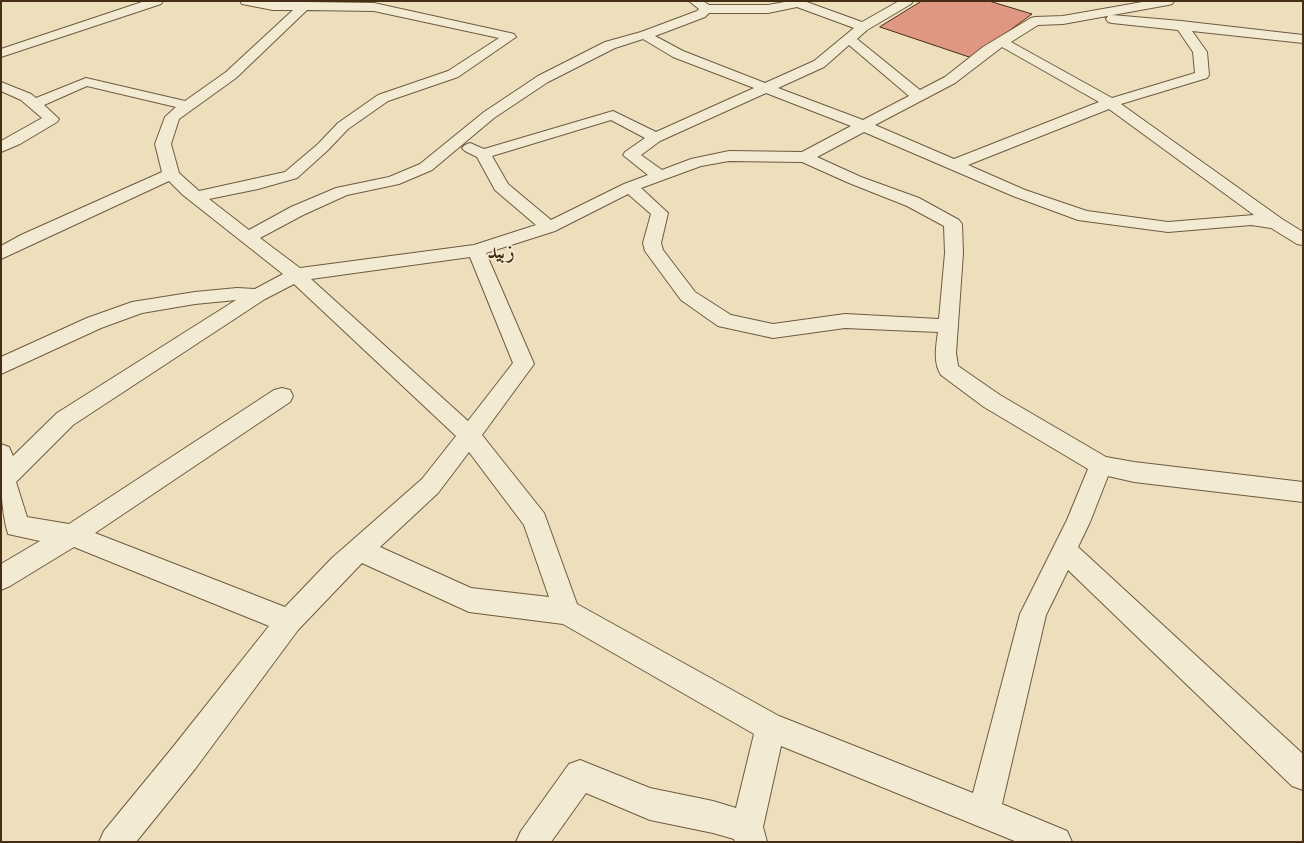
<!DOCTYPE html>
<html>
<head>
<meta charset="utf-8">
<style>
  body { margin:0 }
  #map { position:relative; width:1304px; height:843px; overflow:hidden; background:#eddfbc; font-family:"EB Garamond",serif }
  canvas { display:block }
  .frame { position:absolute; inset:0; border:2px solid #452d16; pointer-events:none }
</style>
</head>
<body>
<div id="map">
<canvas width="1304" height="843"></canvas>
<div class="frame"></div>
</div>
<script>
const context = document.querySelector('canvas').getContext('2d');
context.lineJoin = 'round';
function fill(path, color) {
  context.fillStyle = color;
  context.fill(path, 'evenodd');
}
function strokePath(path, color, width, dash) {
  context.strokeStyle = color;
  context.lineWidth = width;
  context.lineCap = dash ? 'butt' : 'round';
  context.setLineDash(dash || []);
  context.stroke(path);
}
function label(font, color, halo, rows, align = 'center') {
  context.font = font + ' "EB Garamond",Amiri,serif';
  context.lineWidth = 3.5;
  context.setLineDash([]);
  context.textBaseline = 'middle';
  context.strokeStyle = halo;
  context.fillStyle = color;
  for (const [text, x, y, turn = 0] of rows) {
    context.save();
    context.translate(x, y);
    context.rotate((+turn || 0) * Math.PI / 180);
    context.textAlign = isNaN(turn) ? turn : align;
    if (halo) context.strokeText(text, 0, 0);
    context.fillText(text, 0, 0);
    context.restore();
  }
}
const building = new Path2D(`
  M922,1H989L1032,14L972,58L880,27Z`);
fill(building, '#df9782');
strokePath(building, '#452d16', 1);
const street = new Path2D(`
  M145,1H163L161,4L1,57V49Z
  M240,1L374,3L510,33L514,34L516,37L458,77L388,101L348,129L328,150L297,178L258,189L209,199L249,230L291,207L336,188L389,177L420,164L484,112L538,76L605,42L641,32L697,11L699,9L689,1H703L709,5H768L790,1H804L862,22L899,1H913L911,4L867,30L857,39L920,90L945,77L983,47L1031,18L1035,17L1063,16L1148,1H1174L1172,4L1168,5L1063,24L1038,25L1011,42L1112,98L1195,73L1193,52L1178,30L1112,23L1108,22L1106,19L1108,16L1112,15L1181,21L1303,35V43L1192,31L1207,52L1209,75L1207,78L1121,104L1282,219L1303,232V245L1297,244L1271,228L1251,225L1168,232L1078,220L1013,196L864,132L817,157L861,177L919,198L959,220L962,224L963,253L956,353L958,366L1000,395L1106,457L1134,462L1303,482V502L1134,482L1108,476L1090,522L1078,547L1303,754V790L1292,786L1068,570L1046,615L1002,804L1067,831L1072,842H1017L781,746L763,827L767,842H735L734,839L713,833L650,820L586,793L551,842H516L521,831L569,764L580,760L650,788L713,801L736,808L754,734L563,624L469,612L362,563L298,630L195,769L136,842H99L104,831L173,747L269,626L74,547L10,586L1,590V564L40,541L8,534C0,507 1,473 1,444L9,447L13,456L57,413L236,300L195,304L142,313L101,328L1,374V357L87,318L132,302L195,292L237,288L255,289L283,274L183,195L169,181L1,259V246L21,235L162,172L155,144L165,117L176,107L87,86L44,105L59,119L57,122L20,144L1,152V141L42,118L21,100L1,91V82L31,94L36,98L86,78L185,101L226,72L293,10H273L242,4ZM797,7L854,28L814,61L765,83L683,51L655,36L705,17L709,13H768ZM307,10L374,11L499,38L448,71L378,95L338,123L318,144L285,172L199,191L179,173L171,144L179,119L236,78ZM643,39L673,57L754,88L656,132L613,111L484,149L470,143L465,145L462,148L465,151L477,157L495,190L536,225L474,245L300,268L260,238L303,215L347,195L399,184L432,170L494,118L548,82L615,48ZM849,45L909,96L863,120L778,88L824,67ZM1002,47L1099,102L954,159L875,125L955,83ZM766,93L851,126L802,152L729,151L691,159L662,170L641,155L660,141ZM1109,109L1254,215L1168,222L1087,211L1025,190L968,165ZM611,120L645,138L625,152L623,155L648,175L624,184L551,220L508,184L492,156ZM729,161L802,162L849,183L907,206L944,226L945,253L939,319L845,314L773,324L731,315L695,292L663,250L661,243L668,213L641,188L701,166ZM628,194L651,214L643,243L645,251L681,300L718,326L773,338L845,328L938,332C936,346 933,363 941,375L984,407L1088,469L1067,520L1020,614L973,793L779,716L577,604L544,513L482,435L534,364L486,253L555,231ZM470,257L513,363L468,421L311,279ZM294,284L456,436L422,479L332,558L285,607L95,533L290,402L293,396L290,390L282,388L274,390L69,524L27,517L16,482L73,425L265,299ZM469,452L524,525L549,597L471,588L380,547L438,493Z`);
strokePath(street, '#6f5a40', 2);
fill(street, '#f3ead3');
label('bold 20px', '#452d16', '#f3ead3', [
  ["زبيد",501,253]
]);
</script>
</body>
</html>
